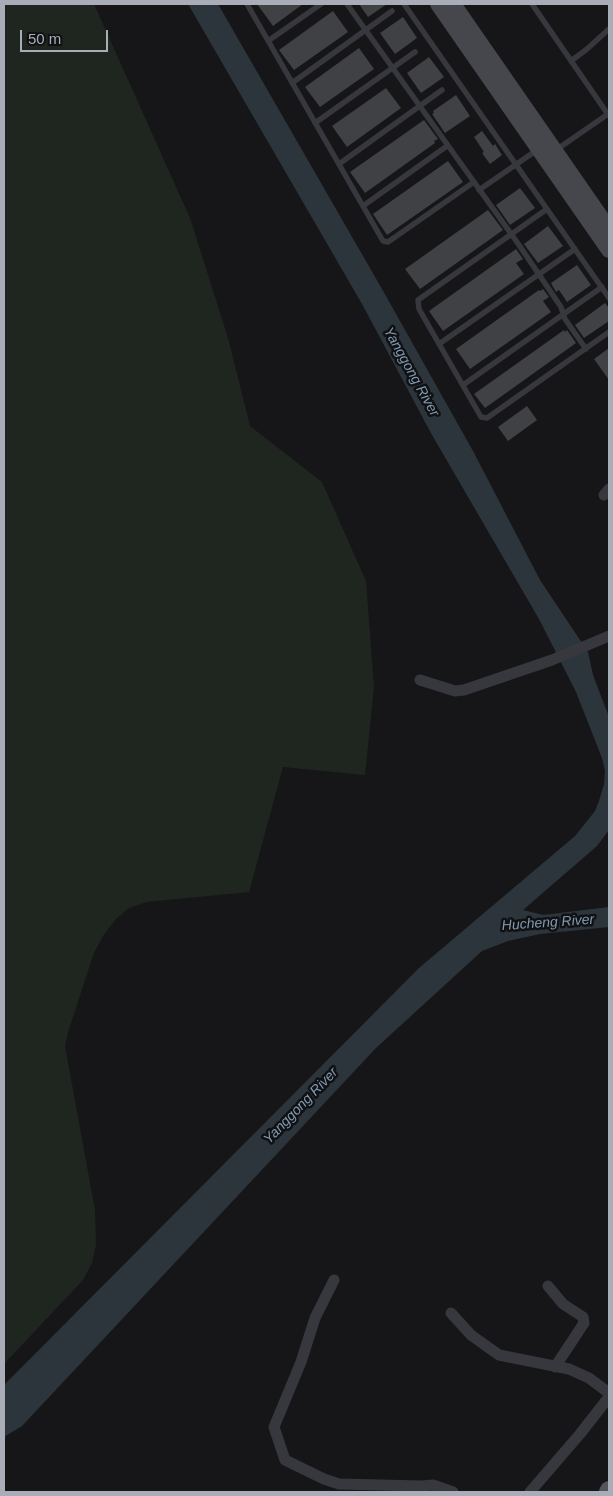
<!DOCTYPE html>
<html>
<head>
<meta charset="utf-8">
<style>
  body { margin:0 }
  #map { position:relative; width:613px; height:1496px; overflow:hidden; background:#161618; font-family:Helvetica,sans-serif }
  canvas { display:block }
  .frame { position:absolute; inset:0; border:5px solid #a8adb8; pointer-events:none }
  .scale { position:absolute; left:20px; top:30px; width:88px; height:22px; box-sizing:border-box; border:2px solid #a8adb8; border-top:0; padding-left:6px; font-size:15px; line-height:18px; white-space:nowrap; color:#a8adb8; -webkit-text-stroke:4px #111113; paint-order:stroke }
</style>
</head>
<body>
<div id="map">
<canvas width="613" height="1496"></canvas>
<div class="frame"></div>
<div class="scale">50 m</div>
</div>
<script>
const context = document.querySelector('canvas').getContext('2d');
context.lineJoin = 'round';
function fill(path, color) {
  context.fillStyle = color;
  context.fill(path, 'evenodd');
}
function strokePath(path, color, width, dash) {
  context.strokeStyle = color;
  context.lineWidth = width;
  context.lineCap = dash ? 'butt' : 'round';
  context.setLineDash(dash || []);
  context.stroke(path);
}
function label(font, color, halo, rows, align = 'center') {
  context.font = font + ' Helvetica,sans-serif';
  context.lineWidth = 5;
  context.setLineDash([]);
  context.textBaseline = 'middle';
  context.strokeStyle = halo;
  context.fillStyle = color;
  for (const [text, x, y, turn = 0] of rows) {
    context.save();
    context.translate(x, y);
    context.rotate((+turn || 0) * Math.PI / 180);
    context.textAlign = isNaN(turn) ? turn : align;
    if (halo) context.strokeText(text, 0, 0);
    context.fillText(text, 0, 0);
    context.restore();
  }
}
fill(new Path2D(`
  M4,4H94L190,218L228,338L250,426L322,482L366,581L374,687L365,775L283,767L249,892L147,902L129,908L116,919L103,936L94,953L69,1029L65,1046L95,1210L96,1245L92,1263L83,1280L4,1364Z`), '#1e261f');
fill(new Path2D(`
  M188,4H218L382,289L473,451L540,580L588,652L593,675L609,717V830L597,846L523,910L543,915L609,907V927L540,934L508,941L482,951L376,1048L22,1426L4,1437V1385L419,968L575,836L595,811L599,801L604,784L605,771L602,758L576,692L539,619L432,435L362,304Z`), '#2c353c');
fill(new Path2D(`
  M257,4H303L273,26Z
  M359,4H387L368,17Z
  M333,11L348,32L294,70L279,50Z
  M403,17L417,38L395,54L380,33Z
  M359,48L374,69L320,107L305,87Z
  M429,57L444,77L421,93L407,73Z
  M386,88L401,108L347,147L332,126Z
  M456,95L470,116L445,133L432,114L434,113L433,111Z
  M424,120L438,139L434,141L435,143L365,193L350,172Z
  M482,131L493,146L495,144L502,155L490,164L482,153L484,152L474,137Z
  M448,161L463,182L387,235L373,214Z
  M520,188L535,208L510,225L496,205Z
  M488,210L503,230L420,289L405,269Z
  M548,226L563,246L538,263L524,244Z
  M516,249L523,259L516,263L524,274L443,331L429,311Z
  M577,265L591,285L567,302L559,290L556,292L551,283Z
  M543,289L549,297L543,301L551,312L470,369L456,349L539,290L540,291Z
  M605,303L609,308V321L584,338L575,325Z
  M564,330L565,332L567,330L576,343L485,408L474,394Z
  M609,348V380L594,359Z
  M527,406L537,420L508,441L498,427Z`), '#404145');
strokePath(new Path2D(`
  M247,4L383,241L388,242L474,182
  M347,4L519,245L561,307L565,319L586,349
  M404,4L609,298
  M532,4L609,116
  M268,41L321,4
  M571,61L587,49L609,29
  M292,83L392,11
  M315,123L415,52
  M556,150L608,114
  M339,164L442,90
  M479,190L537,150
  M363,206L447,146
  M547,209L418,300L419,309L481,417L487,418L609,332
  M439,344L575,249
  M463,385L602,287`), '#37383d', 5.5);
strokePath(new Path2D(`
  M604,495L609,489
  M420,680L455,691L464,690L552,660L609,636
  M334,1280L315,1318L301,1362L274,1427L285,1460L324,1479L339,1484L422,1486L433,1485L453,1492
  M548,1286L563,1304L583,1317L584,1323L555,1367
  M451,1313L471,1335L499,1355L569,1369L589,1378L609,1393
  M530,1492L580,1434L609,1397`), '#37383d', 11);
strokePath(new Path2D(`
  M438,4L609,250
  M453,4L609,229`), '#45474d', 16);
strokePath(new Path2D(`
  M608,1492L609,1490`), '#53555c', 18);
label('italic 14px', '#7f9bb3', '#111113', [
  ["Yanggong River",411,372,61],
  ["Hucheng River",548,923,-4],
  ["Yanggong River",301,1106,-46]
]);
</script>
</body>
</html>
